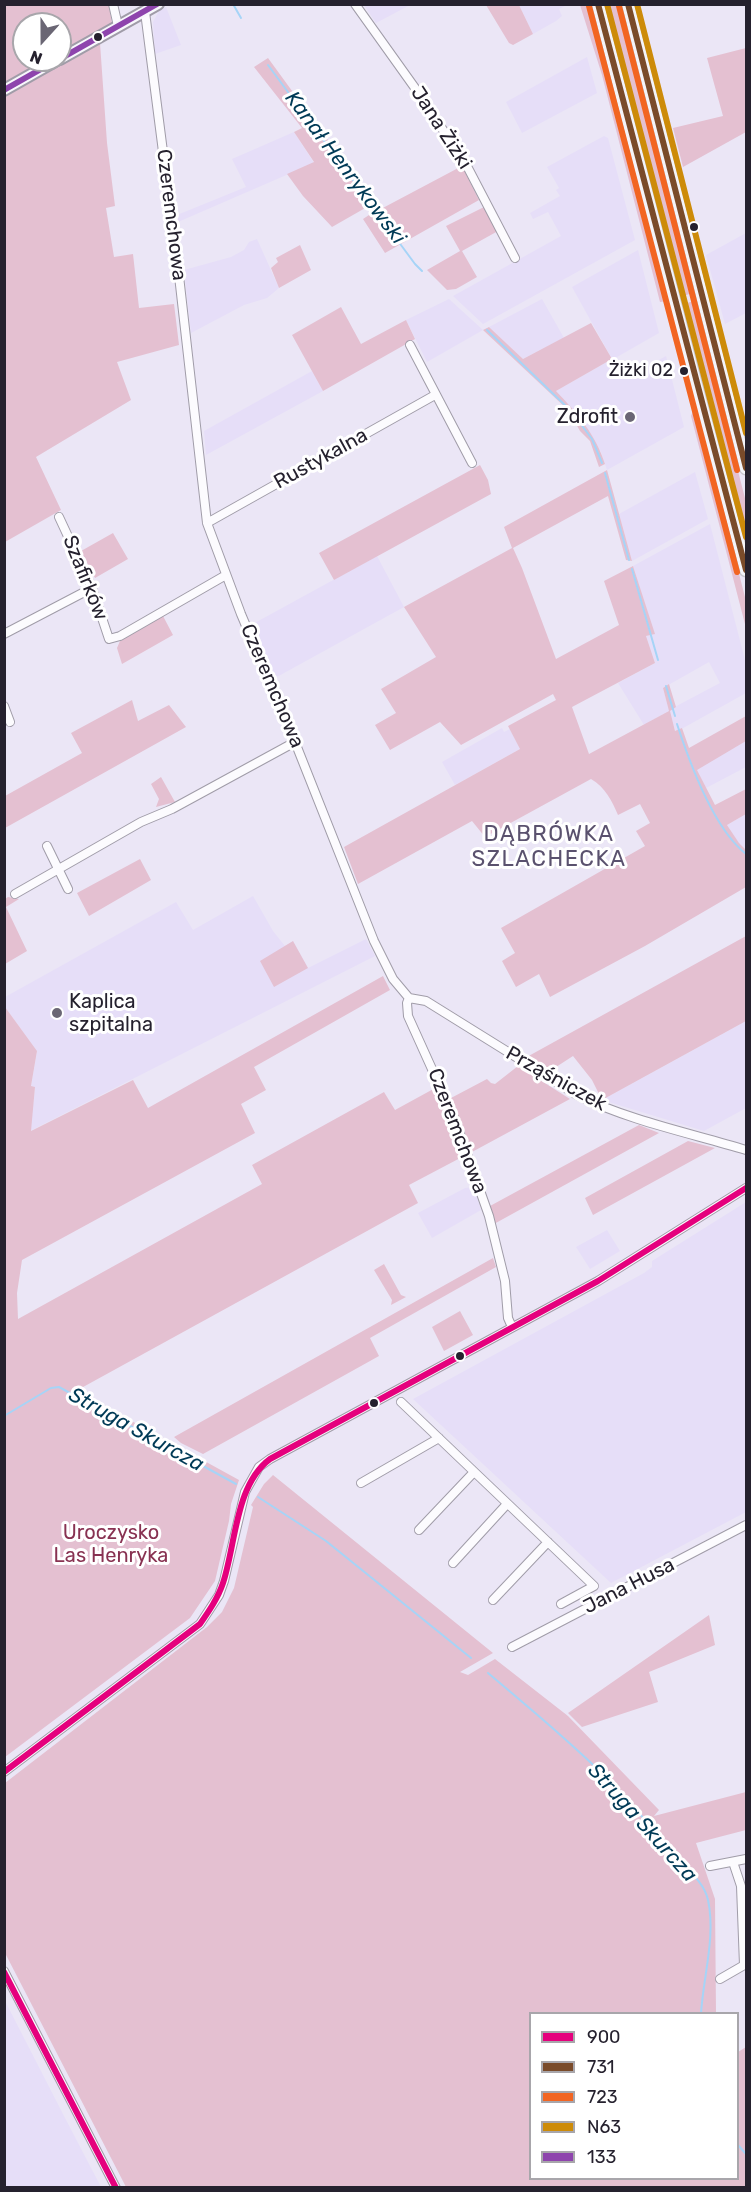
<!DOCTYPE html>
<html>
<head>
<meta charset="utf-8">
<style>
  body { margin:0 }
  #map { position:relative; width:751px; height:2192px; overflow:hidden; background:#ebe6f6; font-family:Rubik,sans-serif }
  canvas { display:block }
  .frame { position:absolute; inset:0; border:6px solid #25212e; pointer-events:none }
  .legend { position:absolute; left:529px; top:2012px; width:210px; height:168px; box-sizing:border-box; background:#fff; border:2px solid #a8a6ab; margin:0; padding:8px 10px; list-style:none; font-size:18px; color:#25212e }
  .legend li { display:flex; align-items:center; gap:12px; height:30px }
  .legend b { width:30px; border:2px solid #a8a6ab }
  .north { position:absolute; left:12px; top:12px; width:60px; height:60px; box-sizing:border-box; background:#fff; border:2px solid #a8a6ab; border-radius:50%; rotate:201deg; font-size:16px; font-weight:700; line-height:24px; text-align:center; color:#25212e }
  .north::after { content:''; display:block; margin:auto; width:21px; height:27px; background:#6a6674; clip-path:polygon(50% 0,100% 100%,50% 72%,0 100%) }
</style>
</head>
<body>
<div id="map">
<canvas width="751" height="2192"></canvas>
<div class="frame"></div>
<ul class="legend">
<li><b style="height:8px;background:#e5007d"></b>900</li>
<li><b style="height:8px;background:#7a4b2a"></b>731</li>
<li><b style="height:8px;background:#f26522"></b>723</li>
<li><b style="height:8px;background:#cd8b09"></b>N63</li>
<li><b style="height:8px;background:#8e44ad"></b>133</li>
</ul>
<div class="north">N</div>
</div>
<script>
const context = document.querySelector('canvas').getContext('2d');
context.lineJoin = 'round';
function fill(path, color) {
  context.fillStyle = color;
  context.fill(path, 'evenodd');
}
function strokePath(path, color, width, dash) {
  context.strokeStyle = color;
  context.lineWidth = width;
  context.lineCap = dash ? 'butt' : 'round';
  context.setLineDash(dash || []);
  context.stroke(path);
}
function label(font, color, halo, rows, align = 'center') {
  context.font = font + ' Rubik,sans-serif';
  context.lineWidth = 6;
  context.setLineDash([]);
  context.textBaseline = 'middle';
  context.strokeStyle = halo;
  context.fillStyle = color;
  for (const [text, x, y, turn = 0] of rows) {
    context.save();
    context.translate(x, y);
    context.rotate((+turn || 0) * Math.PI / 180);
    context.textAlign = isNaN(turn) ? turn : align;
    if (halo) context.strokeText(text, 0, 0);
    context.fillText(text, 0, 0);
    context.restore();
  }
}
fill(new Path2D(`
  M364,5H410L376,23Z
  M519,5H567L559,9L562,16L556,21L533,34Z
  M166,7L181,45L155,54L153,22L159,11Z
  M587,57L597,93L522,133L506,102Z
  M294,132L314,163L178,222L177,215L246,187L232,159Z
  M604,136L608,138L635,240L483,324L453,296L561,236L548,212L533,219L530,213L560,196L556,190L559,188L547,167Z
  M746,233V313L725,324L706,255Z
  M257,239L279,288L267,298L244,305L191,333L184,270L231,257L244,250L249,242Z
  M638,250L659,333L617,357L627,378L666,356L684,427L607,470L601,452L556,391L612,359L572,287Z
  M449,299L483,330L427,362L406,320Z
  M542,299L564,338L523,359L489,327Z
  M312,371L323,391L206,455L204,431Z
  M695,472L708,519L632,561L619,514Z
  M710,524L746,664V693L676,732L669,711L644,725L618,683L655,663L646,636L654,634L633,566ZM709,662L720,683L669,710L663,688Z
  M377,556L404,607L275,678L251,625Z
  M502,728L504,732L510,729L520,749L455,785L442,762Z
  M746,741V767L706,788L696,769Z
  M746,814V850L739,844L727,825Z
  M253,896L273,931L285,946L293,941L308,968L366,939L375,956L30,1131L35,1088L31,1087L37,1051L5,1007V997L176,902L193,930Z
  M746,1021V1108L704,1131L602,1100Z
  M474,1187L481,1210L432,1238L418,1213L465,1188Z
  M746,1202V1512L611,1583L413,1399L644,1273L652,1267V1261Z
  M607,1230L620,1251L590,1269L576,1247Z
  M4,1999L64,2116L101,2187H5Z`), '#e6def8');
fill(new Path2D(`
  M5,5H109L112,23L90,35L100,43L107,143L115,206L106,208L114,257L133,254L139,308L174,304L179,345L117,362L131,400L36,457L61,510L5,542ZM24,24H60V60H24Z
  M486,5H519L533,34L513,45L509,43Z
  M580,5H590L668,301L660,302L602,75Z
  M604,5H617L692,293L681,297Z
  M746,48V132L683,167L673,128L723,116L707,58Z
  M268,58L379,210L462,166L479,200L385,253L363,219L372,213L367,207L332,227L303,196L287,174L314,162L294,132L302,128L254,67Z
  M484,207L498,231L462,251L477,277L456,289L447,290L427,270L460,251L446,226Z
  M300,245L311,270L279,288L271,268L278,262L276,258Z
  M694,301L746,502V546L683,304Z
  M341,307L361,344L406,320L415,339L323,391L292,335Z
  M591,323L612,359L556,391C577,413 596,435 605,464L599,467L590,441L580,431L568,410L483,330L489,327L523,359Z
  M697,410L746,601V628L691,416L693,411Z
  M480,465L488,480L491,494L334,580L319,553Z
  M607,470L632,561L626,560L608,496L513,548L522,568L556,659L619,625L604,581L633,566L655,634L646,636L655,663L572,707L589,754L669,711L663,688L669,684L676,707L670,711L675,731L682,728L689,748L746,716V741L697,770L715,805L746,789V814L727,825L739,843L746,850V887L645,946L550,997L539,974L516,987L502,961L515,953L501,928L645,846L636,831L650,823L640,804L618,815C612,801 605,787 591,779L485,837L472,821L358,884L344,847L520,749L508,726L556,700L553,694L461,745L440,722L390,750L375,725L396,713L381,689L436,657L404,607L512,548L504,527Z
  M113,533L128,559L95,578L81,551Z
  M163,616L173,635L122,664L117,648L120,641Z
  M132,700L138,721L169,705L186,727L5,828V796L82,753L71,733Z
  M161,777L175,802L156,807L159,799L151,784Z
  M140,859L151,880L89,916L77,893Z
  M8,897L19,899L6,907L27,951L5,964V899Z
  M746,936V1021L602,1100L592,1080L573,1056L553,1069L546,1071L525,1058Z
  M293,941L308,968L274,987L260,961Z
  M383,976L390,990L254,1067L266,1090L241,1104L255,1133L22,1260L17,1293L18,1319L262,1184L252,1165L384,1092L395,1110L437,1087L464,1156L409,1185L418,1203L74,1392L106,1419L117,1413L239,1480L231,1504L229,1521L215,1581L190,1618L5,1757V1007L37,1051L31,1086L35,1087L31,1131L133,1080L148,1108Z
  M518,1066L570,1099L472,1152L451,1098L487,1079L491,1083L495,1084Z
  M639,1125L659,1133L494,1224L490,1206Z
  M688,1141L715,1148L593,1215L585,1198Z
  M493,1258L496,1267L370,1338L379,1356L203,1454L181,1443L174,1437Z
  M384,1264L401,1295L406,1297L391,1305L392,1300L374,1270Z
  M460,1311L473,1335L444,1351L432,1327Z
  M273,1475L493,1653L460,1672L468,1675L495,1659L568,1716L659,1810L654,1816L746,1792V1830L696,1843L715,1899L716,2013L530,2014V2178H738V2052L746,2047V2187H126L5,1953V1783L207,1627L222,1612L234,1588L253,1507L251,1505L264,1484Z
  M709,1615L715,1645L649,1672L658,1702L582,1727L568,1713Z`), '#e4c0d1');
strokePath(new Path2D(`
  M233,4L241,18
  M268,65L415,264L422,271
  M487,330L571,411L592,439L602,463
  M605,473L629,560
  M632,569L658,660
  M666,686L675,716
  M677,724C690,764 713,828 746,854
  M4,1416L51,1388L59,1387L236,1484
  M258,1497L326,1541L471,1658
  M488,1673C532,1710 576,1747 617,1788C637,1809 654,1832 673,1854C685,1868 704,1881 708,1900C716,1937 703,1977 701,2014
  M738,2145L746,2154`), '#a6d4f7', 2);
const street = new Path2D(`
  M113,4L118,26
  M355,4L420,95L468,168L515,258
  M145,12L179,276L207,523L241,614L295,742L374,941L393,979L409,998
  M410,345L472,463
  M59,517L92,588L109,639L120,636L226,575
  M207,523L435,395
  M4,634L92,588
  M4,706L10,722
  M47,846L68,889
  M15,894L141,822L172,809L295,742
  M409,998L426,1001L577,1095C630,1121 690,1133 746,1150
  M409,998L407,1003L408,1016L455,1120L489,1216L505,1281L508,1318L512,1327
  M401,1402L594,1586L561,1604
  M361,1483L439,1438
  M419,1530L474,1472
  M453,1563L507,1504
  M493,1600L548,1542
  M512,1647L746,1525
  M4,1772L200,1624L219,1595L224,1581L245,1492L259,1467L270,1459L598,1281L746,1188
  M733,1862L741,1886L744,1965
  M710,1866L746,1859
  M4,1971L116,2188
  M720,1979L746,1964`);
const secondary = new Path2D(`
  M60,59L158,4
  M4,90L57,60`);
const primary = new Path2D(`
  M598,4L695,381L746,570
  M628,4L746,468`);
strokePath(street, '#a09ca8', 10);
strokePath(secondary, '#a09ca8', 14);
strokePath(primary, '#c8c6ce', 15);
strokePath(street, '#fcfbfe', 8);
strokePath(secondary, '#f8f8fc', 10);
strokePath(primary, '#f4f4f9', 12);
strokePath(new Path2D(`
  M4,1772L200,1624C209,1611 218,1598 223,1583C236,1544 235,1485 270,1459L598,1281L746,1188
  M4,1972L116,2188`), '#e5007d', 6);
strokePath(new Path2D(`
  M598,4L746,570
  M628,4L746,468`), '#7a4b2a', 6);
strokePath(new Path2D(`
  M589,6L737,572
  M619,6L737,470`), '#f26522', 6);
strokePath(new Path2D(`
  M607,4L746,537
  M637,4L746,433`), '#cd8b09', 6);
strokePath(new Path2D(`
  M60,59L157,4
  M4,90L57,60`), '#8e44ad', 6);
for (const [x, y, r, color] of [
  [98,37,5,"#25212e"],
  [694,227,5,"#25212e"],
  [684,371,5,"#25212e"],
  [630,417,6,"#6a6674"],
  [57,1013,6,"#6a6674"],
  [460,1356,5,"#25212e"],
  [374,1403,5,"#25212e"]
]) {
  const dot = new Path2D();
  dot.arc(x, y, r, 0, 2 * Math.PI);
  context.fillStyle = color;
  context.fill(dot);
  strokePath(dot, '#fff', 2);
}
label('18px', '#25212e', '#fff', [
  ["Żiżki 02",673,371]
], 'right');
label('20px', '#25212e', '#fff', [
  ["Jana Żiżki",441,128,57],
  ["Czeremchowa",171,215,83],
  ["Rustykalna",321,459,-29],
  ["Szafirków",85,578,68],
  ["Czeremchowa",272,686,67],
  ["Prząśniczek",556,1079,29],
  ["Czeremchowa",457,1131,69],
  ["Jana Husa",629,1586,-27]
]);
label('20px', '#25212e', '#fff', [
  ["Zdrofit",618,417],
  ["Kaplica",69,1002,"left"],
  ["szpitalna",69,1025,"left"]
], 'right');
label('20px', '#883252', '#fff', [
  ["Uroczysko",111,1533],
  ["Las Henryka",111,1556]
]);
label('italic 21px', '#003a56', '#fff', [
  ["Kanał Henrykowski",345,168,53],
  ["Struga Skurcza",136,1430,29],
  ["Struga Skurcza",642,1823,48]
]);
context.letterSpacing = '1.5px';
label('22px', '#5a516e', '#fff', [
  ["DĄBRÓWKA",549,835],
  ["SZLACHECKA",549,860]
]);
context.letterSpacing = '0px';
</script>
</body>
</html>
